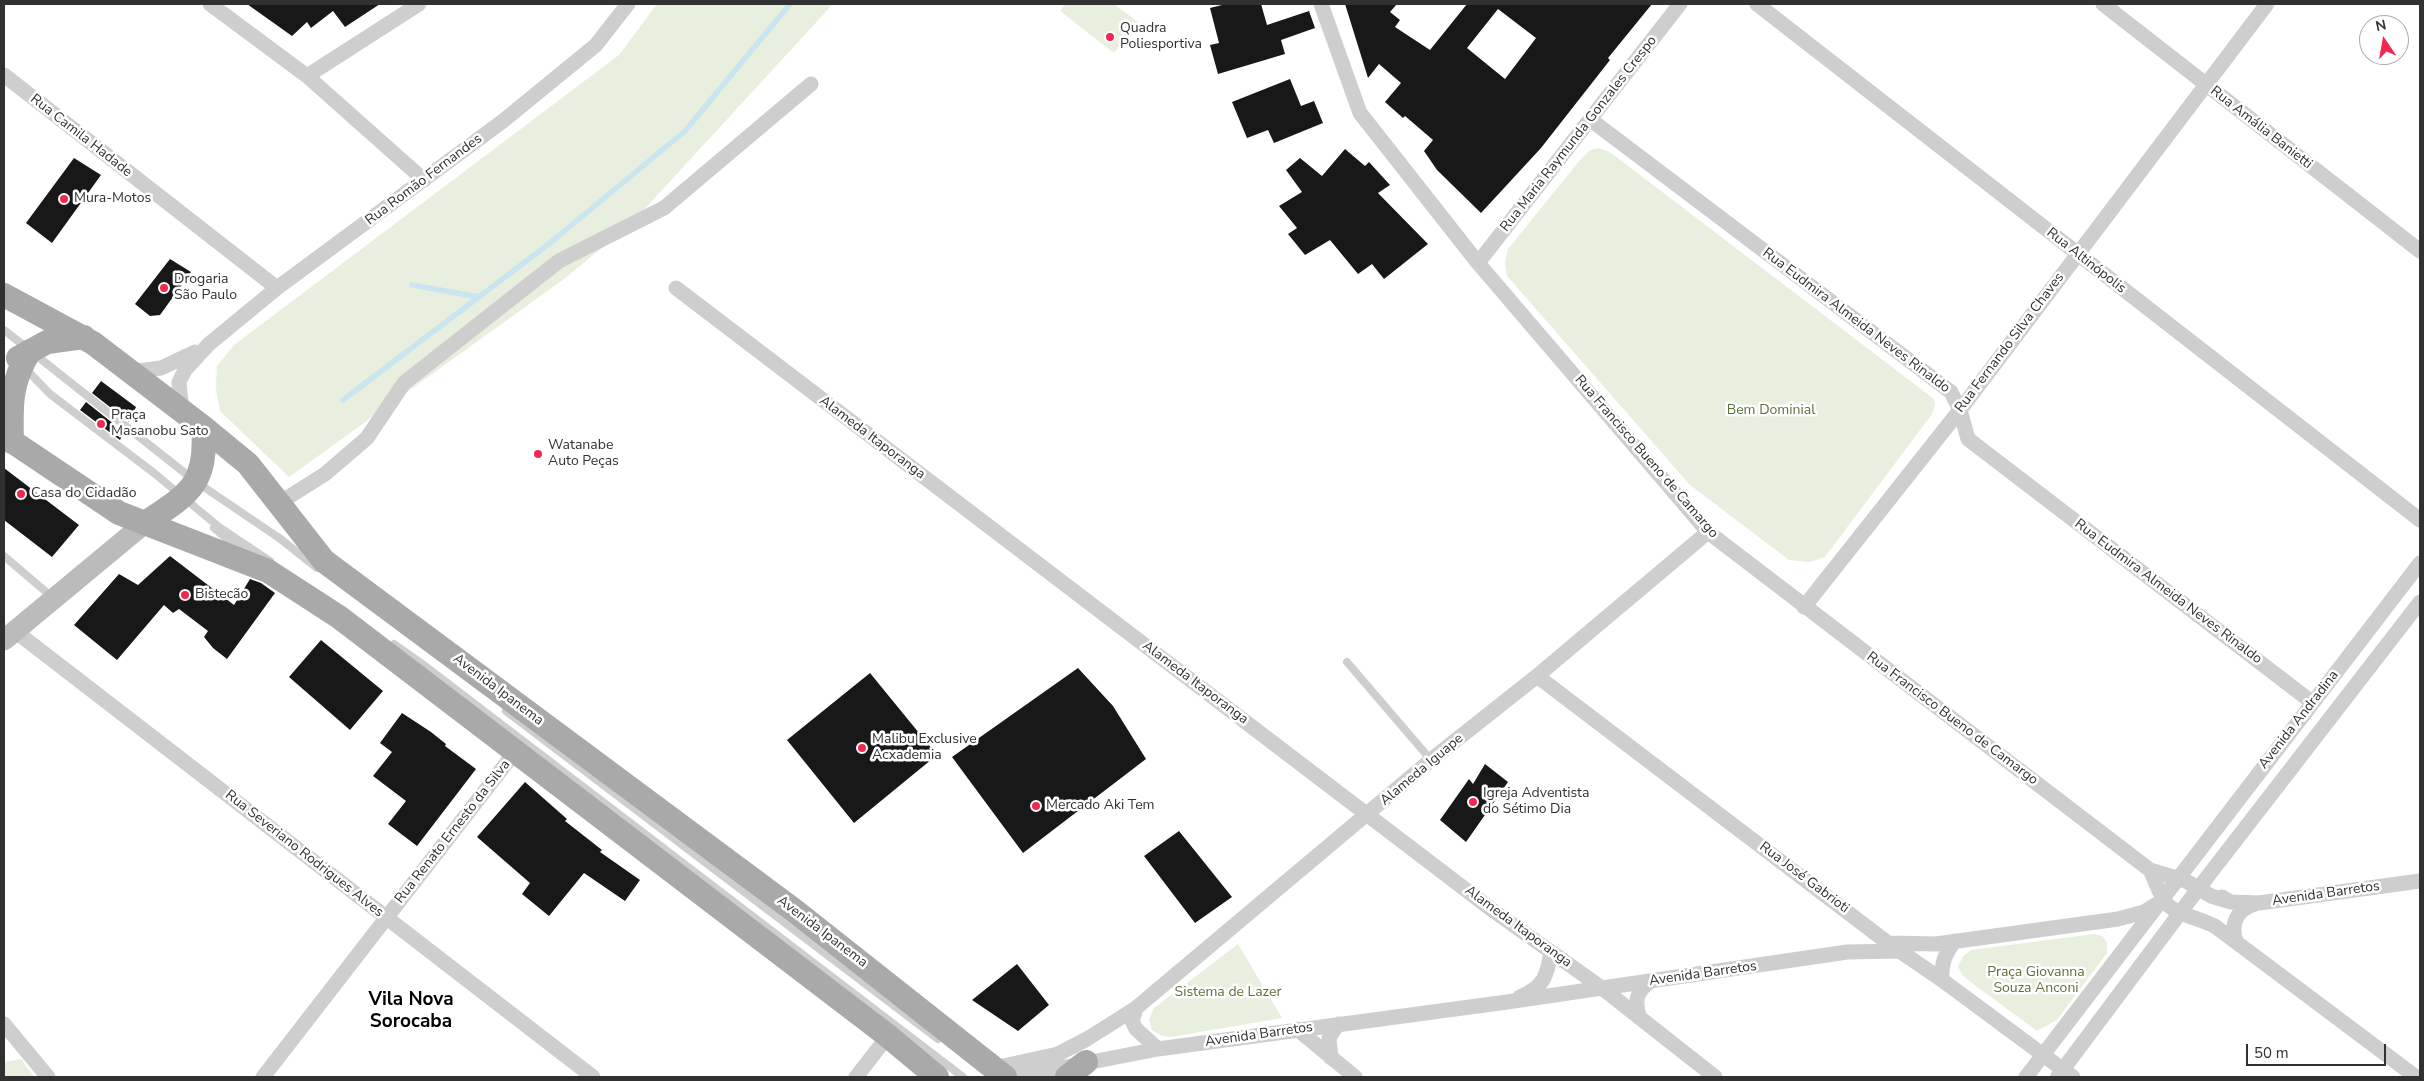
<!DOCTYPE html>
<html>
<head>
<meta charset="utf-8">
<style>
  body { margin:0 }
  #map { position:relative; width:2424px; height:1081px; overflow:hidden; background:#fff; font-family:"Nunito Sans",sans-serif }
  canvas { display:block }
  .frame { position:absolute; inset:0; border:5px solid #313131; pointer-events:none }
  .north { position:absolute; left:2359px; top:15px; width:50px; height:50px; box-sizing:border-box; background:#fff; border:1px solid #adadad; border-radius:50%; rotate:348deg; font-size:14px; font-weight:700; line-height:20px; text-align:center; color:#313131 }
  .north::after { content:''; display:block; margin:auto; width:18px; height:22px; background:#f22851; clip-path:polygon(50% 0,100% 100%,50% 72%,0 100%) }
  .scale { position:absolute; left:2246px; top:1044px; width:140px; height:22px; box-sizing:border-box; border:2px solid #313131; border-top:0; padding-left:6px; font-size:15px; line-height:18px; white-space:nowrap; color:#313131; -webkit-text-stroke:4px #fff; paint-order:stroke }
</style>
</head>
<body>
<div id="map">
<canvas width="2424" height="1081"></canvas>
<div class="frame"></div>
<div class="north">N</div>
<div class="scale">50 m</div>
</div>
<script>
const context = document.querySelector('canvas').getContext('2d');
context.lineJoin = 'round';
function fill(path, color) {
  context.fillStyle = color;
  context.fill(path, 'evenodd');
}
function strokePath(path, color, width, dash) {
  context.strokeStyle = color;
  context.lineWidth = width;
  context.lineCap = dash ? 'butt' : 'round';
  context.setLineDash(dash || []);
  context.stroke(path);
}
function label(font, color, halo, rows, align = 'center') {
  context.font = font + ' "Nunito Sans",sans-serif';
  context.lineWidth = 5;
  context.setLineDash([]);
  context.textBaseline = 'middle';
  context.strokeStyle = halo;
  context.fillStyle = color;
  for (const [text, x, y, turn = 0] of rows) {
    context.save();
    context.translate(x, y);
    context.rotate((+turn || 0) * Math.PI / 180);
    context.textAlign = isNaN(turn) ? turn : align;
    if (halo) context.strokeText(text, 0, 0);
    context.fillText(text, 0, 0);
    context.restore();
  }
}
fill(new Path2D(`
  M657,4H833L630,225L564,279L289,477L220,411L216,389L217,366L234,345L619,55Z
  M1065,4H1114L1138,22L1114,53L1060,11Z
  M1599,148L1611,153L1934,399L1935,405L1932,414L1825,557L1810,562L1789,560L1690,485L1507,276L1505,263L1508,249L1580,160L1590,150Z
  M2094,934L2102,936L2107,942V953L2057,1020L2037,1031L1972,983L1963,976L1958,967L1963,956L1971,950Z
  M1238,944L1282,1018L1171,1037L1162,1036L1152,1030L1149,1020L1154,1008Z
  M21,1059L34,1077H4V1062Z`), '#e9efde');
strokePath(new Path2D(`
  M412,285L479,297
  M343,400L550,243L685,131L790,4`), '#c9e5ef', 5.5);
fill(new Path2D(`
  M247,4H380L345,27L333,11L311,28L307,22L292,36Z
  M1226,4H1261L1267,25L1309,11L1315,28L1281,40L1285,54L1218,74L1210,45L1219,43L1210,8Z
  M1345,4H1397L1390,12L1400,20L1395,27L1430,50L1467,4H1652L1608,58L1610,60L1541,148L1481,213L1437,170L1424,151L1433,140L1405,116L1403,118L1385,102L1401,83L1379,64L1368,78ZM1498,9L1536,38L1505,79L1467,48Z
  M1290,79L1301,106L1314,101L1323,123L1274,143L1268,130L1247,138L1232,102Z
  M1345,149L1365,166L1369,162L1390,185L1378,193L1428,244L1384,279L1372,264L1358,274L1330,240L1305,255L1288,234L1297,228L1279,206L1302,192L1286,170L1300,158L1322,176Z
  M74,158L101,175L52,243L26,223Z
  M170,259L191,272L160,315L150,316L135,304Z
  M101,381L136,407L129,422L92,393Z
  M86,402L124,432L120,440L80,410Z
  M4,468L79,525L52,557L4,520Z
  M170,556L234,605L250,579L261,583L275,593L227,659L213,648L204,637L208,631L179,609L173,613L164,605L117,660L74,625L119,574L138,585Z
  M321,640L383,691L350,730L289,677Z
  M1078,668L1113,706L1146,759L1023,853L952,757Z
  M870,673L937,755L854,823L787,740Z
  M402,713L431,732L446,744L445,746L476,769L417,846L388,824L406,801L373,776L392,752L380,743Z
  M1485,764L1508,782L1466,842L1440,820L1469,779L1473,784Z
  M525,782L567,819L565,821L602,850L600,852L640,880L625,901L584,873L549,916L522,894L530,883L477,837Z
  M1179,831L1232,897L1195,923L1144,856Z
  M1017,964L1049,1005L1018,1031L972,1000Z`), '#181818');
strokePath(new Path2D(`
  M4,330L195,481L282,540
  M24,367L50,394L154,473L219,527L270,561
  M214,528L240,550
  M278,537L317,568
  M4,556L52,597
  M394,644L421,663L963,1077
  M1347,662L1431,760
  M506,711L938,1039`), '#cecece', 8);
strokePath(new Path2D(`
  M210,4L307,76L424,180
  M1321,4L1360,113L1478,263L1708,532L2150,870L2186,881L2211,896L2231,902
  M1757,4L2420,520
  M2103,4L2420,251
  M4,75L277,288
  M307,76L419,4
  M1591,120L1951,392L1960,410L1968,439L2313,703
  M1478,263L1680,4
  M676,288L1495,912L1602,988L1715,1077
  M130,372L161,368L195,352
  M186,411L181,403L179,382L185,370L209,344L277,288L503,121L596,45L628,4
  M279,503L325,474L367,438L404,383L559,261L664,208L811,84
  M1804,607L1960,410L2267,4
  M15,631L593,1077
  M1537,676L1888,943L1942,980L2073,1077
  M2150,870C2155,880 2159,893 2166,903C2174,914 2203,919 2216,927L2416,1077
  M2222,897L2231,902L2259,903L2420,881
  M2236,941C2230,924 2237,909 2255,904
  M1890,943L1936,944L2118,919L2144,912L2155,905
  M1942,980C1941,963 1945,954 1955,941
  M1520,997C1544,987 1547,976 1551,952
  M1136,1008L1132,1021L1136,1029L1158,1049
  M1640,1018C1634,1001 1636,991 1651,981
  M4,1024L48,1077
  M1297,1029L1355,1077
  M1331,1058L1329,1038L1338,1024
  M994,1068L1058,1054L1087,1039L1136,1008L1431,760L1537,676L1708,532
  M2058,1076L2198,889L2420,602
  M263,1077L515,752
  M856,1077L888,1036
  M1014,1077L1158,1049L1507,1002L1847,952L1900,951
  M2026,1077L2420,563`), '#cecece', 15);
strokePath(new Path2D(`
  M4,640L145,523`), '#bbb', 21);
strokePath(new Path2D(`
  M4,295L93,343L203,427L248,464L324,561L795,911L1005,1077
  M18,358L47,342L84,337
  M4,436L119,513L268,571L339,617L888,1036L937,1077
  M12,442C11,406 10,382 30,351
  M145,523C189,494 208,484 203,427
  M1067,1077L1086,1062`), '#a9a9a9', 24);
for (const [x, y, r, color] of [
  [1110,37,5,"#f22851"],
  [64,199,5,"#f22851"],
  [164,288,5,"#f22851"],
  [101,424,5,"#f22851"],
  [538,454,5,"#f22851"],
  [21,494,5,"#f22851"],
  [185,595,5,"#f22851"],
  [862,748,5,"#f22851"],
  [1473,802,5,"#f22851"],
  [1036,806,5,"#f22851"]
]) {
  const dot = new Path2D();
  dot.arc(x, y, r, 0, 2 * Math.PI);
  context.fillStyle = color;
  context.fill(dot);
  strokePath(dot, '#fff', 2);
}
label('14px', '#313131', '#fff', [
  ["Quadra",1120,29],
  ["Poliesportiva",1120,45],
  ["Mura-Motos",74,199],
  ["Drogaria",174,280],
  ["São Paulo",174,296],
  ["Praça",111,416],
  ["Masanobu Sato",111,432],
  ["Watanabe",548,446],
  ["Auto Peças",548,462],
  ["Casa do Cidadão",31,494],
  ["Bistecão",195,595],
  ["Malibu Exclusive",872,740],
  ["Acxademia",872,756],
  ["Igreja Adventista",1483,794],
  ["do Sétimo Dia",1483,810],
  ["Mercado Aki Tem",1046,806]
], 'left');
label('14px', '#313131', '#fff', [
  ["Rua Amália Banietti",2261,128,38],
  ["Rua Maria Raymunda Gonzales Crespo",1579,134,-52],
  ["Rua Camila Hadade",81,136,38],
  ["Rua Romão Fernandes",424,180,-37],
  ["Rua Altinópolis",2086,261,38],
  ["Rua Eudmira Almeida Neves Rinaldo",1856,321,37],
  ["Rua Fernando Silva Chaves",2010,343,-53],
  ["Alameda Itaporanga",872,438,37],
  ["Rua Francisco Bueno de Camargo",1646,457,49],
  ["Rua Eudmira Almeida Neves Rinaldo",2168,592,37],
  ["Alameda Itaporanga",1195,683,37],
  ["Avenida Ipanema",498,690,37],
  ["Rua Francisco Bueno de Camargo",1952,719,37],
  ["Avenida Andradina",2299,720,-52],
  ["Alameda Iguape",1422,770,-40],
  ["Rua Renato Ernesto da Silva",453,832,-52],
  ["Rua Severiano Rodrigues Alves",304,854,38],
  ["Rua José Gabrioti",1804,878,37],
  ["Avenida Barretos",2326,894,-8],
  ["Alameda Itaporanga",1518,927,36],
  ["Avenida Ipanema",822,932,37],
  ["Avenida Barretos",1703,974,-8],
  ["Avenida Barretos",1259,1035,-8]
]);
label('14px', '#5a713a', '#fff', [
  ["Bem Dominial",1771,411],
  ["Praça Giovanna",2036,973],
  ["Souza Anconi",2036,989],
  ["Sistema de Lazer",1228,993]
]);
label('bold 19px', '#000', '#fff', [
  ["Vila Nova",411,1000],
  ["Sorocaba",411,1022]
]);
</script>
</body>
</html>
